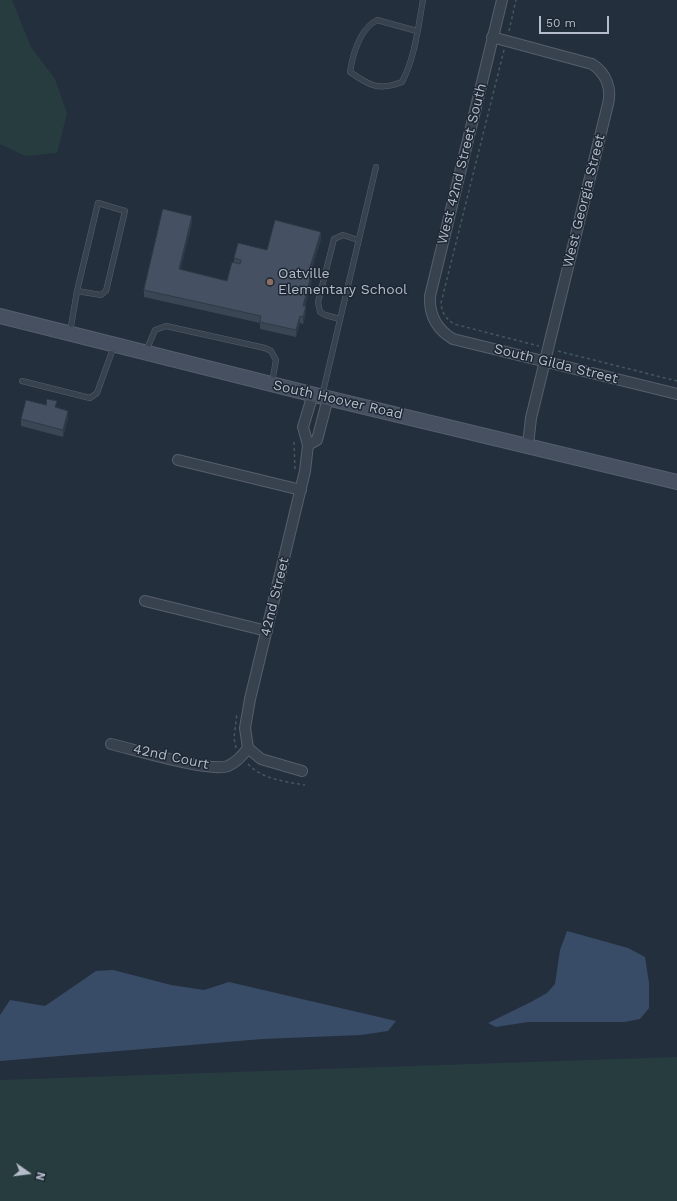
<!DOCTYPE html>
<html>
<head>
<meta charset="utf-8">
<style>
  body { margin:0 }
  #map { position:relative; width:677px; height:1201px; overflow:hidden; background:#242f3e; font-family:"Work Sans",sans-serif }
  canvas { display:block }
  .north { position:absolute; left:8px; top:1153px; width:40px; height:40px; -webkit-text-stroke:3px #1d2633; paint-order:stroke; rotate:104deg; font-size:11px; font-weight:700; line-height:16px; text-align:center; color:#b4bcc9 }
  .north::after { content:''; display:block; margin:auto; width:14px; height:18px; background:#b4bcc9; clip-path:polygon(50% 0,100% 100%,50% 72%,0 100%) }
  .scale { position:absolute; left:539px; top:16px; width:70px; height:18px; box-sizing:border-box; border:2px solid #b4bcc9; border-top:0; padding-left:5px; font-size:12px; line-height:14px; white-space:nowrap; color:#b4bcc9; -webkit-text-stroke:3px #1d2633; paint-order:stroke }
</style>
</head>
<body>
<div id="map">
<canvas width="677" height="1201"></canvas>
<div class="north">N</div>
<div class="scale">50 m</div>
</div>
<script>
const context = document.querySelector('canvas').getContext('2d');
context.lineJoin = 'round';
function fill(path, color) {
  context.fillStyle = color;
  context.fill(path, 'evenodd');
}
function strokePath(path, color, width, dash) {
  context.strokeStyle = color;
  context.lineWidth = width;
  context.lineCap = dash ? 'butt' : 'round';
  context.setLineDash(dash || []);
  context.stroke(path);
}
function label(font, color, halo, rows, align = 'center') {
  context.font = font + ' "Work Sans",sans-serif';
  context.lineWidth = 3;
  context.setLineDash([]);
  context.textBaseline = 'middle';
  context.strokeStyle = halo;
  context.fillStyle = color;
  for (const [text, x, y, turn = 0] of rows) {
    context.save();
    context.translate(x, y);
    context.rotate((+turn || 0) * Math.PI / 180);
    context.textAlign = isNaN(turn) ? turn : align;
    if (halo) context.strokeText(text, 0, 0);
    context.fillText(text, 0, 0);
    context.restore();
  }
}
fill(new Path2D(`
  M0,0H12L31,47L55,79L67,113L57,153L25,156L0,144Z
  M677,1057V1201H0V1080Z`), '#263c3f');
fill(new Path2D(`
  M567,931L628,948L645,957L649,983V1008L640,1019L624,1022H528L496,1027L488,1023L531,1002L547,993L555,984L560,950Z
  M113,970L171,985L204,990L229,982L396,1021L388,1031L361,1035L262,1039L0,1061V1015L10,1000L45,1006L96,971Z`), '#394c67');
const lane = new Path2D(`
  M417,31L377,20C359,30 353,53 350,72C370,86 379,91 402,82C415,57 418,28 423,0
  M340,319L325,315L320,312L318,302L334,239L343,235L358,240
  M70,332L77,291L98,203L125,211L106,291L101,295L77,291
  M146,351L155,330L166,326L265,348L271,351L276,360L272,383
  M22,381L90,398L97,393L114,346
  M322,396L376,167`);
const street = new Path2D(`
  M502,0L430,296C429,315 436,329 453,339L677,394
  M492,37L592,64C606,73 612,88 608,104L531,418L528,445
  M313,394L303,427L308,445L317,440L328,398
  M178,460L301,490
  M145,601L267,631
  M111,744C133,749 210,773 228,766C237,762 243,755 248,748
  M248,748L245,728L250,699L305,471L308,445
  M248,748L261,759L302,771`);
const secondary = new Path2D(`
  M0,316L323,397L677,482`);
strokePath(lane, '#565f6c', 6);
strokePath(street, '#565f6c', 12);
strokePath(secondary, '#565f6c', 16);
strokePath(new Path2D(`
  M509,31L516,0
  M504,50L441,303C442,313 445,318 454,324L539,346
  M558,351L677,381
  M294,442L295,470
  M236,748L234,738L237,713
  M248,764C264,780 283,781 305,785`), '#44595c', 1.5, [3, 3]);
strokePath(lane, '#38414e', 5);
strokePath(street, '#38414e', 10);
strokePath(secondary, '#465061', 14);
fill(new Path2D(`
  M192,223L180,270L227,281L234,262V258L267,250L321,239L312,268L313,275L305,306L306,313L303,324L300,323L296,337L260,329V323L144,297V290Z
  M46,405L57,408L68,418L63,437L21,426V419Z`), '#3b4654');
fill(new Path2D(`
  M192,216V223L179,276V269Z
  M321,232V239L310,274V267Z
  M313,268V275L303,313V306Z
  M306,306V313L303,324V317Z
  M300,316V323L296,337V330Z
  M68,411V418L63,437V430Z`), '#303945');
const building = new Path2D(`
  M163,209L192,216L179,269L227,281L232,262L240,264L241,260L234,258L238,243L267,250L275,220L321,232L310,267L313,268L303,306H306L303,317L300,316L296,330L260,322L261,316L144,290Z
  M47,399L57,401L55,407L68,411L63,430L21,419L26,400L46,405Z`);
fill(building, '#455162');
strokePath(building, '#303945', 1);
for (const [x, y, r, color] of [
  [270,282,4,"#8d6e63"]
]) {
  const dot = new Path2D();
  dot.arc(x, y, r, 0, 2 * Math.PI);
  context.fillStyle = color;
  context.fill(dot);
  strokePath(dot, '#1d2633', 1.5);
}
label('14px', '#b4bcc9', '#1d2633', [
  ["West 42nd Street South",462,164,-76],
  ["West Georgia Street",584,201,-76],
  ["South Gilda Street",556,364,14],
  ["South Hoover Road",338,400,13],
  ["42nd Street",275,597,-76],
  ["42nd Court",171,757,12]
]);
label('14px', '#b4bcc9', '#1d2633', [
  ["Oatville",278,274],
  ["Elementary School",278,290]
], 'left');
</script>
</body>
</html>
